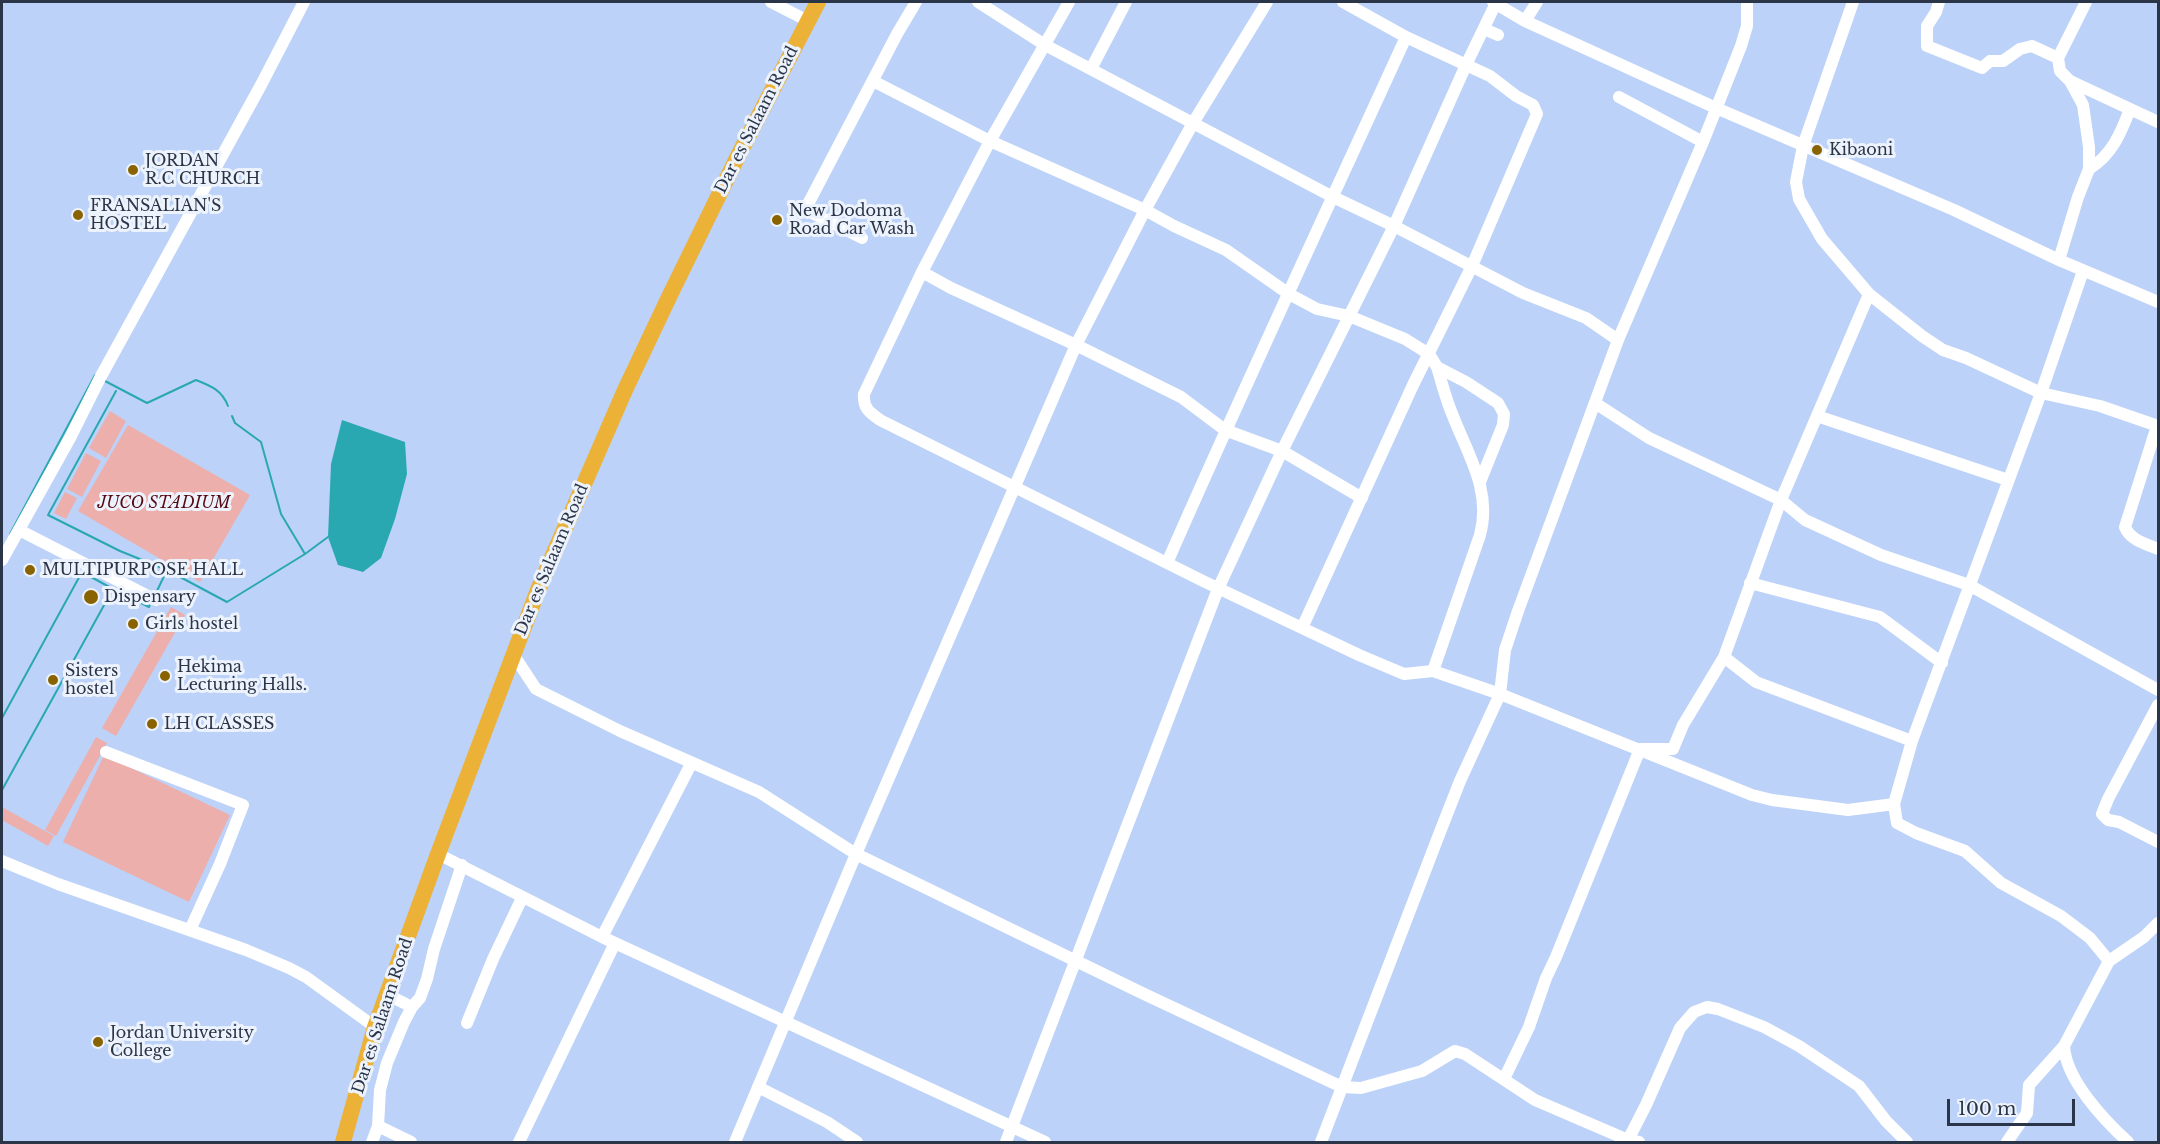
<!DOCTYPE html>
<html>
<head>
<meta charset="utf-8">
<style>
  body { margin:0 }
  #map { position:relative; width:2160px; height:1144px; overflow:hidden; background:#bdd2f9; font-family:"Libre Baskerville",serif }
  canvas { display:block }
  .frame { position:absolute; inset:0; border:3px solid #2b3548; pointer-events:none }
  .scale { position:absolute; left:1947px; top:1099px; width:128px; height:27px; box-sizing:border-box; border:3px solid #2b3548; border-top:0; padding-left:8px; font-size:18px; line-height:21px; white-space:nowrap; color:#2b3548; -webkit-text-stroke:4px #edf3fd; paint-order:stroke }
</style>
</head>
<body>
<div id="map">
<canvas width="2160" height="1144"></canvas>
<div class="frame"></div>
<div class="scale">100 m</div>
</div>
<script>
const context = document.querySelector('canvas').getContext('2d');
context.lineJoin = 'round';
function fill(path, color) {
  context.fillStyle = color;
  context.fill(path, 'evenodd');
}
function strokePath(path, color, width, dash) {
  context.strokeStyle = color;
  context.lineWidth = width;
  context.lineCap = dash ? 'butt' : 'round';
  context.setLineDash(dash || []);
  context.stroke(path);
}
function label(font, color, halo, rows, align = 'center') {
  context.font = font + ' "Libre Baskerville",serif';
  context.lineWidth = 6;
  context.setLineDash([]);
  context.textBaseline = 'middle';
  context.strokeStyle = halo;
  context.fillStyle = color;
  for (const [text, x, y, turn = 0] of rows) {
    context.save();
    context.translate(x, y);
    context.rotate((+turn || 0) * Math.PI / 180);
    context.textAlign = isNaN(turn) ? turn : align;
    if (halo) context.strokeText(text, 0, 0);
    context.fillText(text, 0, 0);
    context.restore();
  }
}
fill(new Path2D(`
  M110,411L126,421L106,458L89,448Z
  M128,425L250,495L200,582L78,511Z
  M86,453L101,461L82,497L67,489Z
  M65,492L77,498L66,519L54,513Z
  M171,607L185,615L116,736L102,728Z
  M96,737L107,743L56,836L45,830Z
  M104,755L230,815L189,902L63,842Z
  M2,807L54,836L48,846L2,820Z`), '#ecafac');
fill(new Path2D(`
  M342,420L405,442L407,474L395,519L381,558L363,572L338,565L328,537L331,464Z`), '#29a8b1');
strokePath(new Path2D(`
  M105,381L147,403L196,380C211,386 222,390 228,406
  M116,391L48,515L120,551L167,570L227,602L305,554
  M232,416L235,423L261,442L281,514L305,554L328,537
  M10,534L95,375
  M155,595L167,570
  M2,718L82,572L113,589
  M2,790L113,589L149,607L151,602`), '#29a8b1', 2);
strokePath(new Path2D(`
  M771,2L808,21
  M978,2L1045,45L1333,197L1394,226L1523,293L1586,318L1618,340
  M1069,2L990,141L922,272L864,394C863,408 869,412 880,420L1205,582L1359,655L1404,674L1433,671L1500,694L1752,795L1772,800L1848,810L1894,804L1897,823L1916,833L1965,851L2001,883L2061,916L2090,938L2109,961
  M1493,2L1525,21L1716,108L1954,210L2059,260L2158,302
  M1853,2L1803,146L1796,182L1799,199L1822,239L1869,294L1922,336L1943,350L1966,358L2041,393L2100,406L2158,426
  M1939,2L1936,12L1927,26V46L1982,68L1990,61H2003L2020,49L2032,46L2058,58L2060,71L2070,81L2158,122
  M1525,21L1537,2
  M1484,29L1498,35
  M2058,58L2086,2
  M1091,69L1126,2
  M873,81L990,141L1145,210L1174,226L1226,250L1289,294L1317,309L1349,316L1405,339L1429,354L1437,367L1466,382L1498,403L1504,414L1503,425L1480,482
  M1619,97L1703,142
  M2089,169C2112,155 2121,133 2130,109
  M862,238L810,212L807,209V206L897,34L916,2
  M2059,260L2078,197L2089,169V147L2083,105L2070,81
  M922,272L951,288L1076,345L1181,397L1225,430L1282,451L1362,498
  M1595,403L1649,438L1781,500L1805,520L1881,555L1969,585L2158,690
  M1817,416L2008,480
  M2157,426L2125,527C2130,540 2146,544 2158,549
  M19,530L156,600
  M2,560L70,438L100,378L261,85L304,2
  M1167,563C1244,387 1326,212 1406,37
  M1750,583L1880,617L1942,663
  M1302,628L1413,385L1472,266L1537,114L1533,105L1516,96L1490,76L1406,37L1343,2
  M513,654L536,689L620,731L759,792L856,854L1142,993L1342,1087L1361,1088L1422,1071L1455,1051L1465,1054L1535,1100L1628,1140L1639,1142
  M1724,657L1756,682L1912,741
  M1433,671L1480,535C1492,491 1468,455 1453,416C1446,400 1442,383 1437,367
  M2158,705L2108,799L2102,814L2108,820L2119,822L2158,842
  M106,752L243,805L220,864L190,930
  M1894,804L1912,741L2041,393L2083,271
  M438,854L602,937L1045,1142
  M2,861L58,884L246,950L289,968L306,977L375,1027
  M602,937L691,764
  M388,995L412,1007
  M467,1023L493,959L522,898
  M2064,1046C2066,1080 2104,1120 2128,1142
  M1504,1079L1529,1027L1546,978L1556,957L1640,749H1673L1683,725L1724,657L1781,500L1869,294
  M758,1087L827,1122L857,1142
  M378,1126L411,1142
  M1628,1140L1646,1105L1680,1028L1694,1012L1707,1007L1718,1009L1764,1027L1799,1046L1859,1086L1886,1121L1907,1142
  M372,1142L378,1126L380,1090L387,1063L404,1022L412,1007L420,998L427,979L434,949L462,865
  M519,1142L615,943
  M735,1142L856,854L1076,345L1145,210L1193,123L1267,2
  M1006,1142L1218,589L1282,451L1394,226L1466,65L1496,3
  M1321,1142L1440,832L1460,781L1500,694L1505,650L1518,611L1618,340L1703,142L1741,46L1747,26V2
  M2007,1142L2027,1113L2029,1085L2064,1046L2109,961L2144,937L2158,923`), '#fff', 12);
strokePath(new Path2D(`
  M343,1142L375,1027L438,854L538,590L625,390L670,295L737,158L818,2`), '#ebb237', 16);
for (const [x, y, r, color] of [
  [1817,150,6,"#896300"],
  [133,170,6,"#896300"],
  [78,215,6,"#896300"],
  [777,220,6,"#896300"],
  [30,570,6,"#896300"],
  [91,597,8,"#896300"],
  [133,624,6,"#896300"],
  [165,676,6,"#896300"],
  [53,680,6,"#896300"],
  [152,724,6,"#896300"],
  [98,1042,6,"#896300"]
]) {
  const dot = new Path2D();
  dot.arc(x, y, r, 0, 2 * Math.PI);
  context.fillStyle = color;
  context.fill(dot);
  strokePath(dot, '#edf3fd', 2);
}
label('16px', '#2b3548', '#edf3fd', [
  ["Dar es Salaam Road",757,120,-63],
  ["Dar es Salaam Road",552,560,-67],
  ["Dar es Salaam Road",383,1016,-72]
]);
label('16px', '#2b3548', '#edf3fd', [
  ["Kibaoni",1829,150],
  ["JORDAN",145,161],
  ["R.C CHURCH",145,179],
  ["FRANSALIAN'S",90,206],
  ["HOSTEL",90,224],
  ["New Dodoma",789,211],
  ["Road Car Wash",789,229],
  ["MULTIPURPOSE HALL",42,570],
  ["Dispensary",104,597],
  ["Girls hostel",145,624],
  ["Hekima",177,667],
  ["Lecturing Halls.",177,685],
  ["Sisters",65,671],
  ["hostel",65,689],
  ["LH CLASSES",164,724],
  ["Jordan University",110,1033],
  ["College",110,1051]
], 'left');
label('italic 16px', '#560811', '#edf3fd', [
  ["JUCO STADIUM",164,503]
]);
</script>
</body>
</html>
